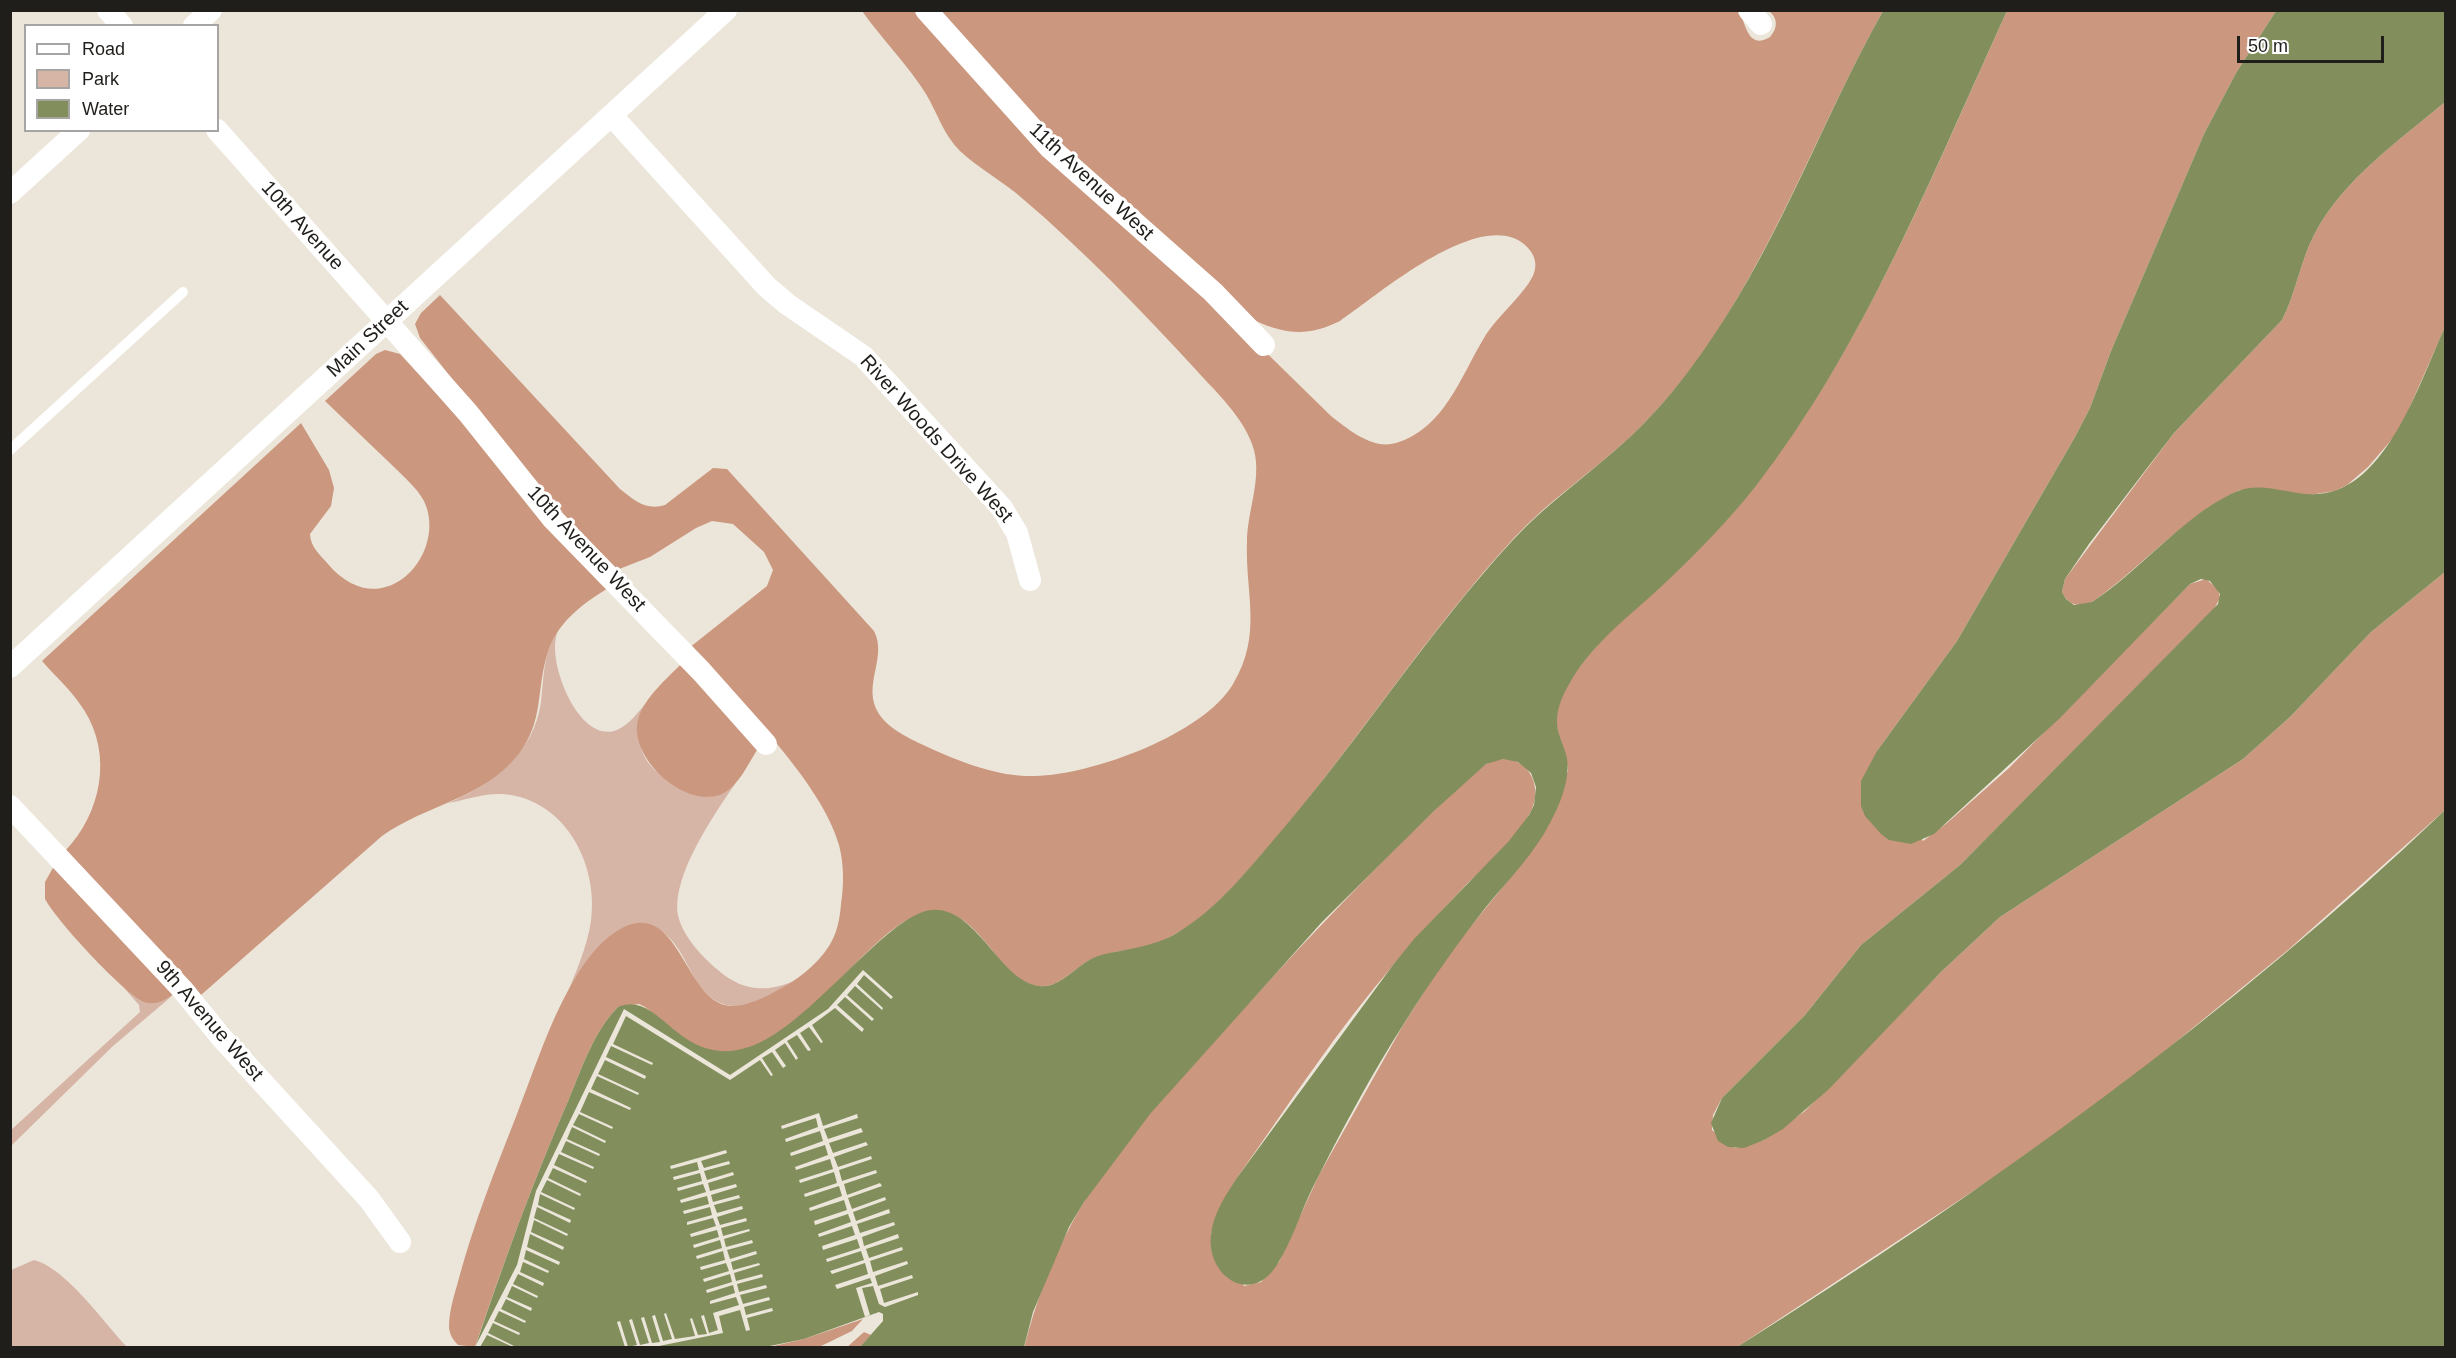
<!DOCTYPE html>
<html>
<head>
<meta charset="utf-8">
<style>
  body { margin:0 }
  #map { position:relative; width:2456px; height:1358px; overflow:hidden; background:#ece6da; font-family:Helvetica,sans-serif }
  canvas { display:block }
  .frame { position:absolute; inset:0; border:12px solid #201e1a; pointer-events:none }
  .legend { position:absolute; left:24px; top:24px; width:195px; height:108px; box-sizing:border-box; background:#fff; border:2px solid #a6a5a3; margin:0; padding:8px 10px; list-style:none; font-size:18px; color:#201e1a }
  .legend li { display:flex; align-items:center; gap:12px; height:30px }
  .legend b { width:30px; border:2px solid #a6a5a3 }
  .scale { position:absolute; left:2237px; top:36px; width:147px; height:27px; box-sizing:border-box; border:3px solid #201e1a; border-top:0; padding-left:8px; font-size:18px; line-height:21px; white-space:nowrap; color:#201e1a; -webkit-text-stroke:4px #fff; paint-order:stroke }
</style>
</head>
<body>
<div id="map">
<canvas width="2456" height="1358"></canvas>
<div class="frame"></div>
<ul class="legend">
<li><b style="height:8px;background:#fff"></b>Road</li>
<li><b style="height:16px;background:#d6b5a6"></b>Park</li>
<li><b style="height:16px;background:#828f5d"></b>Water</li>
</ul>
<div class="scale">50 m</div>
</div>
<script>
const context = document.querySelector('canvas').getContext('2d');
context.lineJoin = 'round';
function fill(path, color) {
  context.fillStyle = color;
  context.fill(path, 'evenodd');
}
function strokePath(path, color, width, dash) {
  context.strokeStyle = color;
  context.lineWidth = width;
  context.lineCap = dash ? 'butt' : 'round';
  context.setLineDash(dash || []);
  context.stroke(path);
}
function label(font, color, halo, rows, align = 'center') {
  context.font = font + ' Helvetica,sans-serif';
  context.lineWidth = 6;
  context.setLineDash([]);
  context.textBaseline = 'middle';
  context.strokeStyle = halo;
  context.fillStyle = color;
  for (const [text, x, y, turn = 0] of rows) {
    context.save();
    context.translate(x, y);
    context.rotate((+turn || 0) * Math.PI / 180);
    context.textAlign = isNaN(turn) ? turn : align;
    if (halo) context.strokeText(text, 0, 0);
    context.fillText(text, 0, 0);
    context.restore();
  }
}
fill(new Path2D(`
  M558,631C545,658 577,741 614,731C629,727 641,708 651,697C632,722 634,760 665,777C678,785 693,790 707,797C729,795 738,780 749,763C725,800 671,870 678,915C682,935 702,957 718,970C742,991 765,993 794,981C777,992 747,1011 726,1005C697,997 690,963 674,943C631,889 582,962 565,999C575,974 587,948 591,921C599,865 565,798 502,794C484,793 465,800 448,803C492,785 534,753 541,702C544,677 543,652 558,631Z
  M118,981C134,997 150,1010 172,996L113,1046L11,1146V1130L140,1012L139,1005Z
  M34,1260C66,1268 104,1323 127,1347H11V1270Z`), '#d6b5a6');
fill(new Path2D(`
  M1739,10C1746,25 1748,50 1770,37C1778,28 1778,18 1769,11H1883C1824,117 1782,231 1716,333C1691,371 1662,407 1629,438C1591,473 1548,501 1513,539C1427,633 1358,741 1276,838C1243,876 1209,920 1162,941C1140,951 1114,949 1092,959C1074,967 1059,990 1036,986C993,979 975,886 911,918C852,947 782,1075 704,1049C681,1042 664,1021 645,1007L639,1004L618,1007C594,1031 582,1068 569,1099C533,1181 503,1264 475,1347L458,1345C452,1339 449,1333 449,1326C449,1310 455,1293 459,1278C474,1222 496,1168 517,1114C535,1068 551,1017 577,975C588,957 603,938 622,928C680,899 684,1002 730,1006C745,1007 764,998 776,991C796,981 817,965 829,946C837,934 840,918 841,904C844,885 844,864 839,845C822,782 734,696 689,648L767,586L773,570L764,552L733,524L712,521L696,528L650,557L614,571L552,506L420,338L415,324L421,313L440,295L620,489C634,500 646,511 665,505L713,468L727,469L874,631C888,658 861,686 879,714C890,731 915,741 934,750C966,764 1000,777 1035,776C1092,775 1204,734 1233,684C1263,634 1245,594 1247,542C1247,510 1264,475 1252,444C1242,416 1216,392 1197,371C1142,311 1084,251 1023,199C1003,181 979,169 960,151C943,134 938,114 926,94C908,65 882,39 862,11H917L1331,416C1348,429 1372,450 1396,443C1444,429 1461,376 1484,338C1496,317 1528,291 1534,273C1538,262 1533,252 1525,245C1480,206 1377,296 1340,321C1310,336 1286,335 1256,321L1076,165L936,11Z
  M2007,11H2276L2236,73L2204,134L2111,351L2090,408L2075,437L1957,641L1877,751L1923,841L1947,823L2009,768L2190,584L2206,579L2218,589L2220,598L2214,609L1960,865L1861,945L1805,1015L1722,1098L1713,1115L1712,1130L1735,1148L1764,1140L1805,1111L1942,971L2000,917L2243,759L2290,717L2371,632L2445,572V810L2288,950L2133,1077L2002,1172L1737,1347L1024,1348C1035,1305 1050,1263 1071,1225C1115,1142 1185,1073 1248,1004C1318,927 1389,853 1464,782C1474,773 1483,763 1496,760C1527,753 1544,786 1531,811C1516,840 1489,863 1466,885C1442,910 1418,936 1395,963C1338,1029 1289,1104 1239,1175L1220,1207L1211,1234L1244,1286L1261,1282L1279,1262L1319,1175L1402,1027L1446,957L1523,862L1568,771C1567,752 1554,733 1557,714C1565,655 1678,573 1719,528C1852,380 1925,190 2007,11Z
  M2445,102V327L2404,420L2393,438L2368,467L2347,485L2335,491L2309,495L2240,490C2185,515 2141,568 2092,602C2079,608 2068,605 2062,592L2065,579L2174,433L2282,320C2296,293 2300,262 2314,235C2343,179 2399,141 2445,102Z
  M385,350L400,354L492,453L610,587C582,604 556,623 547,655C536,692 544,721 518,755C483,799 427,804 382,836L201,995L66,850C101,813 113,755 84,710C73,692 56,677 42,661L301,423L329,470L334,488L331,506L310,534C310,546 320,555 328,564C382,628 449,554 424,501C417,488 404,477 394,467C371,445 348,423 325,401L376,354Z
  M683,662L759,747C749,762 739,786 722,794C685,810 628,757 638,720C644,697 668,678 683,662Z
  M54,866L174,994C166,1000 155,1006 144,1002C123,993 56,920 45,899V882Z
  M863,1319L852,1331L819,1347L765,1348L804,1339Z
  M864,1332L871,1335L860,1347L846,1348Z`), '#cb977e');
fill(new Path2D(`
  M1883,11H2007C1932,174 1866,344 1755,487C1728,521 1696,554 1664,584C1632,614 1595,641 1572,679C1562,696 1553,714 1559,734C1561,742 1565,749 1567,758C1570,779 1561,802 1551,821C1535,853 1509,879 1486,907C1457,944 1430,982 1405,1022C1371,1075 1340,1133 1312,1189C1300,1214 1292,1241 1277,1265C1250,1307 1206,1275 1211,1235C1213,1213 1227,1193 1239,1175L1393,965L1414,939L1509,841L1529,815L1534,805L1536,787L1531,773L1518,762L1503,759L1486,764L1434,811L1322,922L1150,1114L1084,1202L1069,1227L1033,1312L1024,1347H860L883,1321V1314L879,1312L804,1339L765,1347L475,1348C503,1264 533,1181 569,1099C582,1068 594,1031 618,1007C661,989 678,1070 749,1047C809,1028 887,913 932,910C981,906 1005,998 1051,985C1069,979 1080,962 1098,956C1126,948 1152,948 1177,933C1219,908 1251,866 1282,830C1362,736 1429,631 1512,541C1548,502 1591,473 1630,437C1661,408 1688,374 1712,338C1782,235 1823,118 1883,11Z
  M2276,11H2445V102C2399,141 2343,179 2314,235C2300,262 2296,293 2282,320L2174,433L2089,544L2065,579L2062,592L2066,599L2074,605L2092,602C2141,570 2181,518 2233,493C2261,479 2289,496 2318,494C2387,490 2421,378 2445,327V572L2371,632L2290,717L2243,759L2000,917L1942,971L1829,1089L1783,1129L1764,1140L1744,1148L1728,1147L1718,1141L1711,1123L1722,1098L1805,1015L1861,945L1960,865L2218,604L2220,594L2210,581L2201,579L2190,584L2060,718L1934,834L1911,844L1889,840L1881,834L1865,816L1861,806V781L1877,751L1957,641L2075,437L2090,408L2111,351L2204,134L2236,73Z
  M2445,810V1347H1737C1988,1189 2230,1016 2445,810Z`), '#828f5d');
fill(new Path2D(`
  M863,970L893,997L891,999L864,975L857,984L883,1008L882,1010L855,986L847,995L874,1019L872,1021L845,997L837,1005L864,1029L862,1032L835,1008L812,1025L823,1042L821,1043L809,1027L800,1033L811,1050L808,1051L797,1035L787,1041L798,1058L796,1060L785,1043L775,1050L786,1066L783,1068L772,1052L762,1058L773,1075L771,1076L760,1060L730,1080L626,1016L613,1044L653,1063L652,1065L611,1046L606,1057L646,1076L645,1079L605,1060L598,1074L639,1093L638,1095L597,1076L591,1089L631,1108L630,1110L589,1092L580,1112L613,1127L612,1129L579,1114L573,1125L606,1141L605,1143L572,1127L567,1139L600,1154L599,1156L566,1141L561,1152L594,1167L593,1169L559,1154L554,1165L587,1181L586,1183L553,1168L548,1178L581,1194L580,1196L547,1180L541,1192L575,1208L574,1210L540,1194L538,1205L571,1220L570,1223L537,1207L534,1218L568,1234L567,1236L534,1220L531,1232L564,1247L563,1250L530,1234L527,1247L560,1262L559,1265L526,1250L524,1259L549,1271L548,1273L523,1262L520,1272L544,1283L543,1286L518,1274L513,1284L538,1296L537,1298L512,1286L507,1297L532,1308L531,1311L506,1299L501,1309L526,1321L525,1323L499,1311L494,1321L520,1333L519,1335L493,1323L488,1333L514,1346L513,1347L487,1335L480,1347H475L517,1265L536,1191L624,1009L730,1075L828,1009Z
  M819,1113L823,1126L857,1114L858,1118L824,1129L828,1139L861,1128L863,1132L829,1143L833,1153L866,1142L868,1145L834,1157L838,1167L871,1156L872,1159L839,1170L842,1181L876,1170L877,1173L844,1184L847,1195L880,1183L882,1186L848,1198L852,1209L885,1197L886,1200L853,1212L856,1221L889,1209L890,1213L857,1224L860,1233L894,1222L895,1225L862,1237L864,1246L898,1234L899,1238L866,1249L869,1258L902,1247L903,1250L870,1261L873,1272L907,1261L908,1264L875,1276L878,1286L912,1275L913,1278L880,1289L884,1303L918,1292V1295L885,1307L879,1304L873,1286L862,1288L870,1315L865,1317L856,1288L872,1283L870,1278L837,1289L835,1285L868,1274L865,1263L832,1274L830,1271L864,1260L861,1251L827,1262L826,1259L860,1248L857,1239L823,1250L822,1246L855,1235L852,1226L819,1237L818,1234L851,1222L848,1214L815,1225L814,1221L847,1210L844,1200L810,1211L809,1208L842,1196L839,1186L805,1197L804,1194L837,1183L834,1172L800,1183L799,1180L833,1169L830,1159L796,1170L795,1167L828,1155L825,1145L791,1156L790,1153L823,1141L820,1131L786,1142L785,1139L818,1127L816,1118L782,1129L781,1126Z
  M726,1150L727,1153L701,1161L704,1168L729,1161L730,1164L704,1171L707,1180L733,1172L734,1175L708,1183L710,1191L736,1184L737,1187L711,1195L713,1202L739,1195L740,1198L714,1205L717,1213L742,1206L743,1209L717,1217L720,1225L746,1218L747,1221L721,1228L723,1236L749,1229L750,1231L724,1239L726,1247L752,1240L753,1243L727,1250L730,1259L756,1251L757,1254L731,1262L733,1270L759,1263L760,1265L734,1273L736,1281L762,1274L763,1277L737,1284L739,1292L766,1285L767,1288L740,1295L743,1304L769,1297L770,1300L744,1307L746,1315L772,1308L773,1311L747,1318L750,1330L746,1331L740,1310L719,1316L723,1333L654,1347H625L617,1322L620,1321L628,1347L637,1345L629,1320L632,1319L640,1345L649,1343L641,1318L644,1317L652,1343L660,1342L652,1316L655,1315L663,1341L672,1339L664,1314L666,1313L675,1339L695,1336L690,1319L692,1318L698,1335L707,1334L701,1316L704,1315L709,1333L718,1330L713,1313L739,1305L736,1297L710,1304V1301L735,1293L733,1285L707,1293L706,1290L732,1282L730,1274L704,1282L703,1279L729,1271L726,1263L701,1270L700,1267L725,1260L723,1251L697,1259L696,1256L722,1248L720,1240L694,1248L693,1245L719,1237L717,1230L691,1237L690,1234L716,1226L713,1218L687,1225V1222L712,1215L710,1207L684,1214L683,1211L709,1204L707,1196L681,1203L680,1200L706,1192L703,1184L678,1191L677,1188L702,1181L700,1173L674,1180L673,1177L699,1170L697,1162L671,1169L670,1166Z`), '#ece6da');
strokePath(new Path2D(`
  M10,450L183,292`), '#fff', 10);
strokePath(new Path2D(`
  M108,10L122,26
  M926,10L1049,147L1213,292L1264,345
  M1749,10L1761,24
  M194,26L211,10
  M612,116L767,287L787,304L863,356L1002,508L1017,533L1030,580
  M217,130L468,413L552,518L701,671L766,744
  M10,193L79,130
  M10,667L726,10
  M10,806L182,989L221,1037L369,1199L400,1242`), '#fff', 22);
label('20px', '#201e1a', '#fff', [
  ["11th Avenue West",1091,182,43],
  ["10th Avenue",302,226,48],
  ["Main Street",368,339,-43],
  ["River Woods Drive West",936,439,48],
  ["10th Avenue West",586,549,47],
  ["9th Avenue West",209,1021,49]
]);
</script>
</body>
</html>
